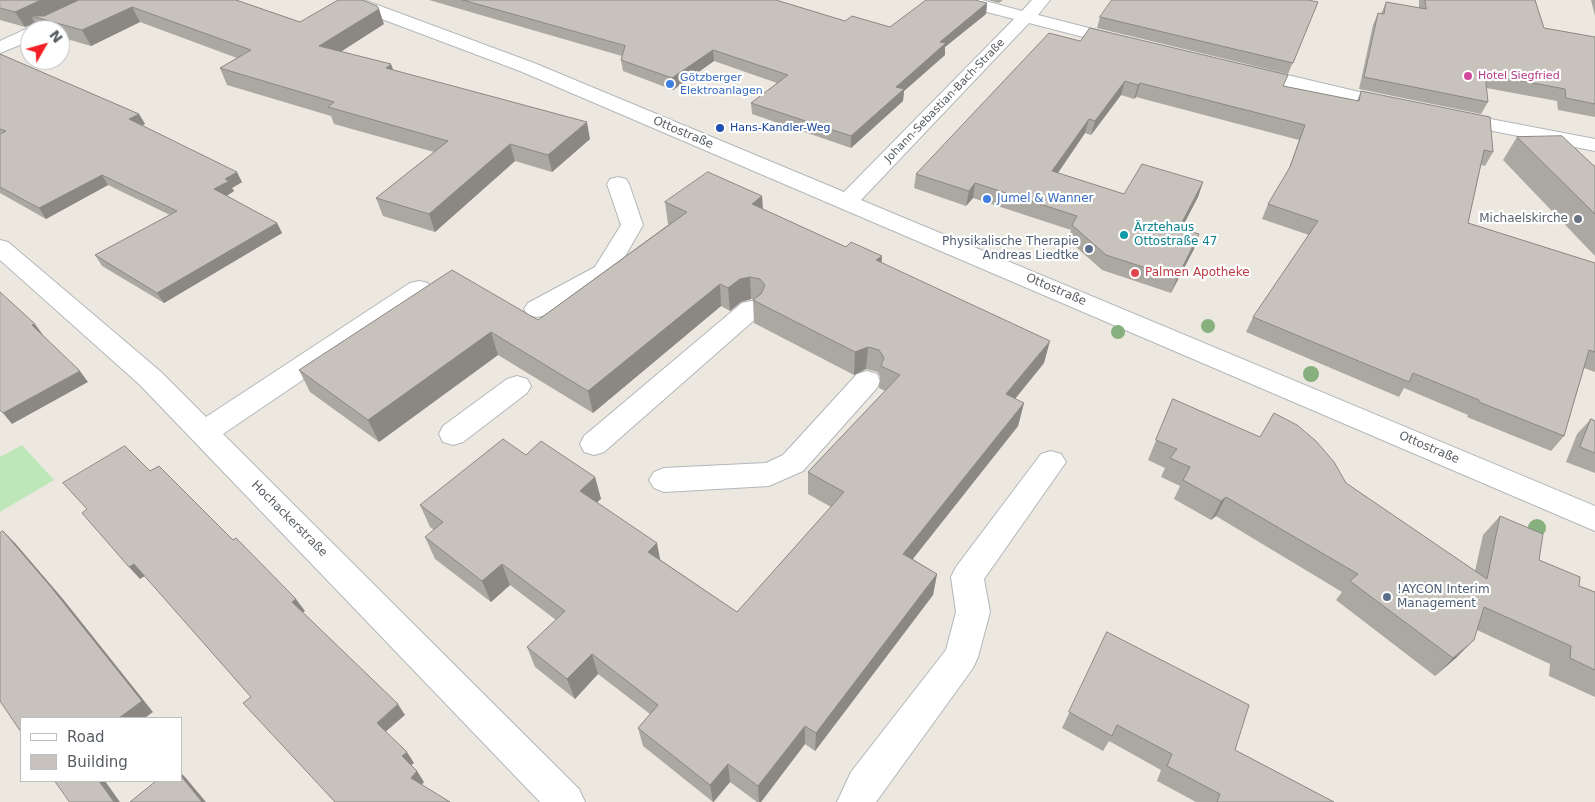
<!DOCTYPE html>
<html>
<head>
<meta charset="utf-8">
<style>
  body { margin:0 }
  #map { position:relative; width:1595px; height:802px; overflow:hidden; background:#ede8df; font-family:"DejaVu Sans",sans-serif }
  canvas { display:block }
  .legend { position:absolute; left:20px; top:717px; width:162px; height:65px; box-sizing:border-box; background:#fff; border:1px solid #bcbec0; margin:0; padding:6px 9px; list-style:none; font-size:15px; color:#585d62 }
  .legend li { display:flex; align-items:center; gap:10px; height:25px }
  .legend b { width:25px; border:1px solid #bcbec0 }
  .north { position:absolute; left:20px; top:20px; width:50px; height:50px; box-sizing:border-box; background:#fff; border:1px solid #bcbec0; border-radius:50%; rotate:52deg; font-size:14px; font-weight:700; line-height:20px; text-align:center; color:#585d62 }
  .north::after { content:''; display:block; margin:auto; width:18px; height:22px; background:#f31e23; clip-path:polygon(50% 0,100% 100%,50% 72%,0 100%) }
</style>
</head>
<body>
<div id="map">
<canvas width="1595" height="802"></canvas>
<ul class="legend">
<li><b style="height:6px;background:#fff"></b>Road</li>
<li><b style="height:14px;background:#c7c3bc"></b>Building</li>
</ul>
<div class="north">N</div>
</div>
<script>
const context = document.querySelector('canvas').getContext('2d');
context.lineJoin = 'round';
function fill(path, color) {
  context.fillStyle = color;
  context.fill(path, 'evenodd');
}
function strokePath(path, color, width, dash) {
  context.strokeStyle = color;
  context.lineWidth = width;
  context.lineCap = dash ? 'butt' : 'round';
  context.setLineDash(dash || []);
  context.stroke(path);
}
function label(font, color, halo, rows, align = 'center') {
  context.font = font + ' "DejaVu Sans",sans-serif';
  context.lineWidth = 4.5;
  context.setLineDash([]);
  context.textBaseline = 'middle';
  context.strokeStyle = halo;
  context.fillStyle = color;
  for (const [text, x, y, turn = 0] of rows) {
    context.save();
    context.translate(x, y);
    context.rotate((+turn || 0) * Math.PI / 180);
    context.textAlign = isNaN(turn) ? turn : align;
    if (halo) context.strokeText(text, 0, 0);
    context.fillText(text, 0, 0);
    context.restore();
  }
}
fill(new Path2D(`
  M22,445L54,480L0,512V457Z`), '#bee7b9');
const minor = new Path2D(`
  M88,0H110L108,4L52,30H30V41L0,53V41Z
  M340,0H364L534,63L844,192L1014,19L956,4L954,0H982L1022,11L1032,0H1050L1038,15L1128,38L1131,42L1128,46L1122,47L1029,23L861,200L1595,506V531L520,71L342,4Z
  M1249,66L1402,102L1405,106L1402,110L1395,112L1242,76L1240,72L1242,68Z
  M1454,112L1595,139V151L1447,122L1444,118L1447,114Z
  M618,177L626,179L629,184L643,225L613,277L546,315L537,317L528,315L524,309L528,303L595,267L621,225L607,184L610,179Z
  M0,240L8,242L160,371L206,417L410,283L419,281L428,283L431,289L428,295L223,434L579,789L585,802H540L140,385L0,260Z
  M751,301L760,303L764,309L760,315L604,452L594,455L584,452L580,444L584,436L742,303Z
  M867,371L877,374L880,381L877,388L803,471L769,486L664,492L654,488L649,480L654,472L664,468L766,463L783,455L857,374Z
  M517,376L527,379L531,386L527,393L463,442L453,445L443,442L439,434L443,426L507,379Z
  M1051,451L1061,454L1066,462L984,579L990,612L978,657L973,668L876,802H837L851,772L946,650L956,612L951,577L956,567L1041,454Z`);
strokePath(minor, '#b2b7bb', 2);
fill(minor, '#fff');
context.fillStyle = '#86b07e';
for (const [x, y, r] of [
  [1208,326,7],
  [1118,332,7],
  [1311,374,8],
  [1537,528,9]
]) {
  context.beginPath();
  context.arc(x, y, r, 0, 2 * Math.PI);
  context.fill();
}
fill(new Path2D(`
  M0,0H236L300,22L384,24L341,51L590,139L552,172L515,161L435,232L383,216L376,198L434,152L334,124L331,116L227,85L220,68L237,58L140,22L91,46L60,37V30H39L35,23L25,27L0,20Z
  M429,0H776L845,21L890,27L987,3L986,14L945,47V55L904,91L903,101L851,148L752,114L751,103L777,83L714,61L673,90L623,71L621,60L622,56Z
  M988,0H1003L999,3Z
  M1419,0H1535L1544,28L1595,37V117L1558,110L1557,101L1486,88L1488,102L1481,114L1359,89L1373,25L1378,13L1381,14L1386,2L1419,8Z
  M1591,0H1595V16Z
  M1318,2L1288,74L1097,28L1100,17Z
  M1080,41L1283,86L1357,101L1361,91L1493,152L1485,166L1481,165L1468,223L1595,263V372L1584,368L1564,436L1551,451L1467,417L1468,415L1404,388L1399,397L1246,332L1253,317L1309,235L1262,219L1268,204L1288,171L1299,140L1136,97L1134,99L1121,95L1091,135L1085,133L1058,173L1124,194L1203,182L1198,197L1181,229L1194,249L1171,293L1102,270L1068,240L1071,230L973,198L966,206L914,188L916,174Z
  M0,54L139,114L145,124L142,126L242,182L232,188L234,191L227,196L277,223L282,233L164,303L102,266L95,255L170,215L108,185L46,219L0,193Z
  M1517,137L1595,166V256L1503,160Z
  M762,196L763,209L846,247L882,256L881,263L1044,363L1015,399L1024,403L1018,426L913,559L937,574L933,595L815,751L805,744L761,802H757L730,782L714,802H713L643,746L638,728L650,714L598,674L575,699L535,667L527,647L556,620L510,585L491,602L435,559L425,537L434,530L430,527L420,505L526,455L595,477L601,499L597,502L661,560L737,612L831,507L808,494V472L885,391L879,388L880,377L878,372L866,369L854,375L754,323L753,300H754L751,299L741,302L730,311L721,306L593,413L498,355L379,442L310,392L299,370L538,320L669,224H668L665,202Z
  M1173,399L1346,483L1475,571L1483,535L1500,516L1539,560L1579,586L1595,592V697L1549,676L1550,664L1477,630L1456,658L1435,676L1336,600L1342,592L1216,516L1211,520L1174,499L1180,486L1161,477L1165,468L1148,460Z
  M1591,419L1595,421V473L1566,462L1577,434Z
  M1107,632L1235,750L1334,802H1196L1157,781L1161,770L1109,741L1103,751L1062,728Z`), '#aba8a2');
fill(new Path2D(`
  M41,0H84L42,19L31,16L35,23L25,27L15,12Z
  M987,3L986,14L945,47V55L904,91L903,101L851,148V136L896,87L940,42Z
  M132,7L140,22L91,46L82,30Z
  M379,9L384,24L325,62L319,46Z
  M713,50L714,61L673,90L672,78Z
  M391,64L397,80L386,68Z
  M1125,81L1121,95L1091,135L1095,121Z
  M1140,83L1136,97L1134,99L1138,85Z
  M139,114L145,124L134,129L129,119Z
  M1089,119L1085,133L1049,186L1052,171Z
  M587,122L590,139L552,172L548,155Z
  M510,144L515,161L435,232L429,214Z
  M237,172L242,182L232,188L234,191L220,200L214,189L225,179Z
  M102,175L108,185L46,219L39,208Z
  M1203,182L1198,197L1174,243L1179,228Z
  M975,183L973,198L966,206L969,191Z
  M762,196L763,218L752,204Z
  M277,223L282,233L164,303L157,293Z
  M1199,234L1194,249L1171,293L1177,278Z
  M882,256L880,278L876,260Z
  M750,277L751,299L741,302L730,311L728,288L740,279Z
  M720,284L721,306L593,413L588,391Z
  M35,324L43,335L41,336L32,325Z
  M491,332L498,355L379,442L368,420Z
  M1050,341L1044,363L1001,416L1006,394Z
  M868,347L866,369L854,375L855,352Z
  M80,371L88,382L12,424L3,413Z
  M1024,403L1018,426L900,575L903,554Z
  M595,477L601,499L585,513L580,491Z
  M1226,497L1216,516L1211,520L1221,501Z
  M3,531L15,543L63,599L153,712L145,718H119Z
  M657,543L661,564L648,552Z
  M134,564L145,576L140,579L129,567Z
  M502,564L510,585L491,602L482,581Z
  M937,574L933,595L815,751L816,733Z
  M296,599L305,611L301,614L292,602Z
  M1474,640L1456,658L1435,676L1453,658Z
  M592,654L598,674L575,699L567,679Z
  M398,704L405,715L384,733L377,723Z
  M805,726V744L761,802H759L758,786Z
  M407,752L414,763L409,767L402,756Z
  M728,764L730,782L713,802L710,785Z
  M417,771L424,782L418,789L411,778Z
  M181,773L185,777L206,802H202L181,776Z
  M99,781H105L120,802H114Z`), '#8b8884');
const building = new Path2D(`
  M0,0H41L15,12L0,8Z
  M79,0H236L300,22L338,0H362L377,6L379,9L319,46L391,64L386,68L587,122L548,155L510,144L429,214L376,198L448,141L328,107L334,102L220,68L251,50L132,7L82,30L31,16H44Z
  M463,0H776L845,21L852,16L890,27L926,0H975L987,3L940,42L946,43L896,87L904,89L851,136L751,103L788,75L713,50L672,78L621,60L625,46Z
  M1112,0H1308L1318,2L1293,63L1100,17Z
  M1425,0H1535L1544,28L1595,37V104L1566,98L1565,89L1485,74L1488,102L1364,77L1378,13L1384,14L1386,2L1426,9Z
  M1090,28L1288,75L1283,86L1359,101L1361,91L1490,117L1493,152L1484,150L1468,223L1595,263V352L1589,350L1564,436L1479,402V400L1413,373L1409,382L1253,317L1318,221L1268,204L1290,167L1305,125L1140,83L1138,85L1125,81L1095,121L1089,119L1052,171L1124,194L1142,164L1203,182L1179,228L1199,234L1177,278L1106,255L1072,225L1077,216L975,183L969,191L916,174L1049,33L1080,41Z
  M0,54L139,114L129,119L237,172L225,179L229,181L214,189L277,223L157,293L95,255L177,211L102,175L39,208L0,187V134L6,131L0,129Z
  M1562,136L1594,166H1595V214L1517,137Z
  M708,172L762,196L752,204L846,247L851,242L882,256L876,260L1050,341L1006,394L1024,403L903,554L937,574L816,733L805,726L758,786L728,764L710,785L638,728L658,705L592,654L567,679L527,647L565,611L502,564L482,581L425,537L443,522L420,505L503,439L526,455L541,441L595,477L580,491L657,543L648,552L737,612L844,492L808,472L900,375L881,366L884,358L879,350L868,347L855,352L753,300L761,294L765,285L760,279L750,277L740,279L728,288L720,284L588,391L491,332L368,420L299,370L452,270L538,320L687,212L665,202Z
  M0,292L35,324L32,325L80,371L3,413L0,410Z
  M1173,399L1260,437L1274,413L1297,425L1316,441L1334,462L1346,483L1487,579L1500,516L1543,534L1539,560L1580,577L1579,586L1595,592V670L1570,658L1571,646L1484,607L1474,640L1453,658L1350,581L1358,574L1226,497L1221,501L1183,480L1190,467L1170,458L1177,449L1156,440Z
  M1591,419L1595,421V453L1580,447Z
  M125,446L150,471L159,466L233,540L236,538L296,599L292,602L398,704L377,723L407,752L402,756L417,771L411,778L450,802H335L243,703L251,697L134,564L129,567L82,513L87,509L63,483Z
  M3,531L51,587L142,701L119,718H21V732L0,701V533Z
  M1107,632L1249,705L1235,750L1334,802H1217L1220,794L1167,766L1172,754L1117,725L1112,736L1069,712Z
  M181,776L202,802H130L156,781H181Z
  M55,781H99L114,802H70Z`);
fill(building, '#c7c3bc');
strokePath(building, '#8b8884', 1);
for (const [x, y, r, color] of [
  [1468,76,5,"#d1479c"],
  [670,84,5,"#3f7fe0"],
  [720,128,5,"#1a4fb4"],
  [987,199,5,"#3f7fe0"],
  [1578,219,5,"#6b7280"],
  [1124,235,5,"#0f9aa8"],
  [1089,249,5,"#5c6f8a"],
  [1135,273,5,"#e0444e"],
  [1387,597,5,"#5c6f8a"]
]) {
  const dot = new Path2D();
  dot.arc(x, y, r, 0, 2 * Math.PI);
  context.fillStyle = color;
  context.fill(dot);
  strokePath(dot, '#fff', 2);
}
label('11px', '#b23c85', '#fff', [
  ["Hotel Siegfried",1478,76]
], 'left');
label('11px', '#366cbe', '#fff', [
  ["Götzberger",680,78],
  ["Elektroanlagen",680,91]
], 'left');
label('11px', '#585d62', '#fff', [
  ["Johann-Sebastian-Bach-Straße",945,101,-46]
]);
label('11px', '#164399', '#fff', [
  ["Hans-Kandler-Weg",730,128]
], 'left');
label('12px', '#585d62', '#fff', [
  ["Ottostraße",683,133,23],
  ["Ottostraße",1056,290,23],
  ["Ottostraße",1429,448,23],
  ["Hochackerstraße",289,519,45]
]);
label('12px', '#366cbe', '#fff', [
  ["Jumel & Wanner",997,199]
], 'left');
label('12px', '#5b616d', '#fff', [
  ["Michaelskirche",1568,219]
], 'right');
label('12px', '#0d838f', '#fff', [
  ["Ärztehaus",1134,228],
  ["Ottostraße 47",1134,242]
], 'left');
label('12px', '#4e5e75', '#fff', [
  ["Physikalische Therapie",1079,242],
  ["Andreas Liedtke",1079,256],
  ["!AYCON Interim",1397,590,"left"],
  ["Management",1397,604,"left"]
], 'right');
label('12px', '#be3a42', '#fff', [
  ["Palmen Apotheke",1145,273]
], 'left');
</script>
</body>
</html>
